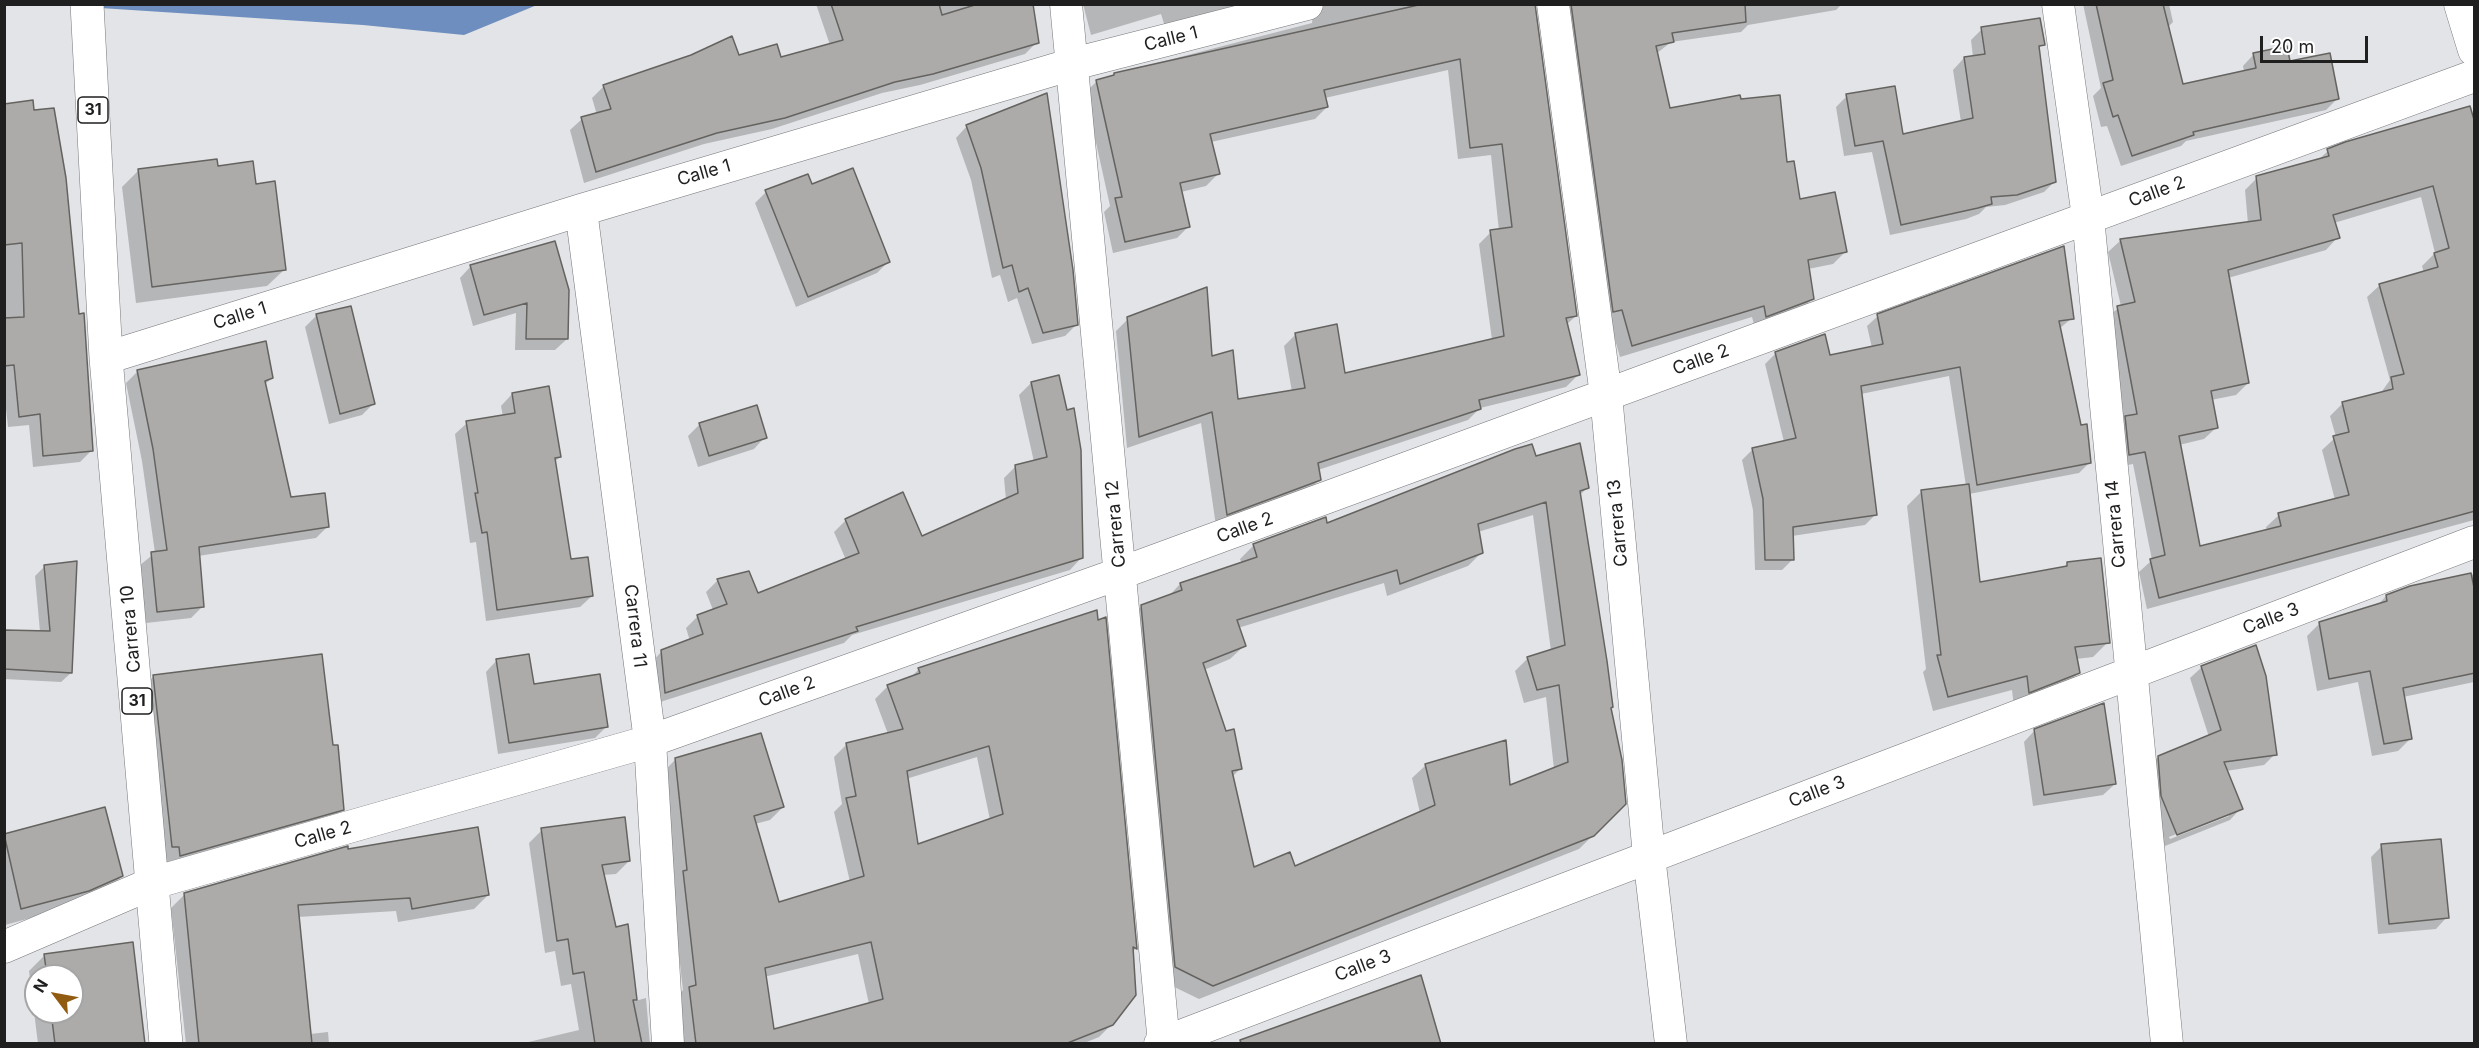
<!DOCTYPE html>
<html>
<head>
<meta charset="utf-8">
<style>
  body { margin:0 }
  #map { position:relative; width:2479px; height:1048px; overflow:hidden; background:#e2e4e7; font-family:Inter,sans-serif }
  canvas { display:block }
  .frame { position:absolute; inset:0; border:6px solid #1f1f20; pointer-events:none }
  .north { position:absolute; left:24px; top:964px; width:60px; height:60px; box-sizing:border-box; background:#fff; border:2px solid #a5a5a6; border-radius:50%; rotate:302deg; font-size:16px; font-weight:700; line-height:24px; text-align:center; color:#1f1f20 }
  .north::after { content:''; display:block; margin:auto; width:21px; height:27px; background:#925b12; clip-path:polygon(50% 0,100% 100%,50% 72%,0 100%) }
  .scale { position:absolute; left:2260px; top:36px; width:108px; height:27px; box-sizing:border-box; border:3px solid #1f1f20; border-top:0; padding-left:8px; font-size:18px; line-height:21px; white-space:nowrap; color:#1f1f20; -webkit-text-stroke:4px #fff; paint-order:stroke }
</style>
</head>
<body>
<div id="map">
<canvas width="2479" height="1048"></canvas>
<div class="frame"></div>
<div class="north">N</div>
<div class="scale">20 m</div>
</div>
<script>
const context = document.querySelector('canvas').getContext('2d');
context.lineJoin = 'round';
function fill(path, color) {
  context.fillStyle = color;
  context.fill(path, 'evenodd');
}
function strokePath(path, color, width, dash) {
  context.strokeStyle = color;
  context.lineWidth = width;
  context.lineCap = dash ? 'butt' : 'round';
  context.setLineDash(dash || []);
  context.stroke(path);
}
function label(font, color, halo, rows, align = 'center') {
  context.font = font + ' Inter,sans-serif';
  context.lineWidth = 5;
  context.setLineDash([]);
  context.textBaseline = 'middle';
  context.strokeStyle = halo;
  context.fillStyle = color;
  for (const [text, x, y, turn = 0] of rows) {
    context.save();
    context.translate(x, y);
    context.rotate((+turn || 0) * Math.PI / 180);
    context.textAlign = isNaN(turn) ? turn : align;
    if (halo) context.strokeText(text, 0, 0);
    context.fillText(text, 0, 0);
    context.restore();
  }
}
fill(new Path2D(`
  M54,5H537L464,35L363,25Z`), '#6d8ebf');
fill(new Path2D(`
  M816,4H1031L1037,42L1025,54L920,85L882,93L772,129L704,144L584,183L570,130L582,119L597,115L592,98L604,86L738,57L780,59L830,45Z
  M1083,4H1264L1166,30L1161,14L1091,35Z
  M1309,4H1534L1576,316L1566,325L1578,375L1566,387L1480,408L1468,420L1318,470L1319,480L1307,492L1216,526L1201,423L1127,448L1116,331L1128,319L1210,358L1237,401L1292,392L1284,346L1296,334L1344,375L1492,340L1479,244L1491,232L1499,231L1491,155L1458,159L1448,70L1325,98L1327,107L1315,119L1211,142L1218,174L1206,186L1181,192L1189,226L1177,238L1113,253L1104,212L1110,206L1085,93L1097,81L1110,78L1114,74L1312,23L1313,13Z
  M1555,4H1842L1836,10L1748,25L1741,32L1671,42L1656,54L1669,110L1786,163L1798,200L1845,252L1833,264L1808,269L1812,299L1800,311L1755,328L1752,317L1620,357L1610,322Z
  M2083,4H2169L2173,22L2167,28L2182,85L2244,72L2243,66L2254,54L2289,63L2337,99L2326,110L2186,141L2181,146L2121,166L2107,126L2101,127L2093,96L2101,88Z
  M1982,29L2043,44L2038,49L2055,181L2044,192L2005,205L1986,207L1979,214L1966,219L1890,235L1872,152L1844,156L1836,107L1847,96L1902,135L1961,122L1953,70L1964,58L1973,57L1971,40Z
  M4,121L91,451L80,462L33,467L29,425L8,427L4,390Z
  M967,126L1077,324L1065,336L1032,344L1017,298L1008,302L1000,275L992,278L971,180L956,138Z
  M2474,129V520L2147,609L2139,572L2152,560L2133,464L2117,467L2113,430L2124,419L2105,319L2121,306L2108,252L2121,240L2248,224L2245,190L2257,178L2317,161L2328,151ZM2421,197L2435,253L2422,266L2424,273L2380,285L2367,297L2390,380L2380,394L2342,404L2330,416L2336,437L2322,450L2335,500L2279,515L2266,527L2267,531L2199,548L2179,445L2204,439L2217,427L2211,400L2236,395L2248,383L2228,278L2326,250L2338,237L2334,223Z
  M217,167L255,186L284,270L267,286L136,303L122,187L139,170Z
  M811,186L888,262L877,273L796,307L755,203L766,192Z
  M554,243L567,339L555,350H515L516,313L473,326L460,278L471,266Z
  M317,315L373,404L362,415L329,424L305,327Z
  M1878,316L2072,318L2059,329L2090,462L2079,473L1969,494L1979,584L2063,568L2067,564L2108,642L2093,657L2076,659L2078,673L2063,688L2014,707L2012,690L1933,711L1923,672L1926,669L1907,506L1922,491L1966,486L1949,376L1861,394L1876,514L1865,525L1792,536L1793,559L1782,570H1755L1753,510L1742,460L1753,449L1784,442L1765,364L1776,353L1829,357L1872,348L1867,326Z
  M138,371L272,378L264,385L290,499L328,526L316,538L198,556L203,606L191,618L146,623L140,565L155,553L142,461L126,383Z
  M1031,383L1066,412L1082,557L1070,570L852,635L844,643L654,704L650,664L662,651L690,641L686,628L698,616L713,610L706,592L718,580L757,595L846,560L834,532L846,520L921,538L1006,500L1004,478L1016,466L1034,462L1019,395Z
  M512,394L560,457L554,462L570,561L592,596L580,607L486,621L476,542L470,543L455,434L467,423L503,417L501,406Z
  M756,407L765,437L754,449L698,467L688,436L699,425Z
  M1535,458L1587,488L1580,495L1625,804L1579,849L1199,999L1162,981L1128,620L1142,606L1168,597L1180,584L1242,564L1240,559L1254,545L1326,525ZM1533,515L1551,651L1528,658L1515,671L1524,703L1546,697L1554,769L1509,787L1426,765L1412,778L1420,813L1294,868L1253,869L1232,777L1240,769L1204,670L1230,659L1244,646L1238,628L1384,583L1387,596L1468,566L1482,552L1478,532Z
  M45,566L71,673L61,682L4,679V631L40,632L35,576Z
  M2474,574V682L2403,697L2411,738L2398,751L2372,756L2358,682L2317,691L2307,636L2319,624L2378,605L2386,596L2410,587Z
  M1104,619L1135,949L1132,953L1112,1024L1099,1037L1082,1044H797L869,1004L858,954L764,977L771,1044H673L671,1002L683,990L671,886L675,881L663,772L676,759L783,807L770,820L755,824L778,904L850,882L834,812L842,804L834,757L847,744L888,734L875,699L888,686L910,678L919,669ZM977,757L990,820L916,846L906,779Z
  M497,660L533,686L607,726L595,738L498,754L486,672Z
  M2202,667L2275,754L2264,765L2226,771L2241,808L2230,820L2165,846L2151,808L2147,768L2158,757L2209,737L2190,678ZM2229,813V816L2170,839L2169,837Z
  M154,676L331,747L343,809L327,825L165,872L138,692Z
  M2035,730L2115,784L2103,795L2033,806L2024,742Z
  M542,830L629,861L616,874L603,875L615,929L627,926L635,1001L646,998L650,1044H520L579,1030L571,984L561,986L555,951L545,953L529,843Z
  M4,836L122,876L105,893L71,907L5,925Z
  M2382,846L2447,917L2436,929L2378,934L2371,857Z
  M347,851L488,895L474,909L398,922L396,911L298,917L310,1034L328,1032L329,1044H186L171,908L185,894Z
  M132,944L143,1044H38L29,971L45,955ZM36,976H72V1012H36Z`), '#0003');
const building = new Path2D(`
  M831,4H939L942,15L978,4H1033L1039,43L933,74L895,82L785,118L717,133L596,172L581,117L611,109L603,85L691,55L732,36L739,55L777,44L781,57L843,40Z
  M1423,4H1535L1577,316L1566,318L1580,375L1479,400L1481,409L1318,463L1321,480L1227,515L1212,412L1139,437L1127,317L1207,287L1212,356L1233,350L1238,399L1305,388L1295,333L1337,324L1345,373L1504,336L1490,230L1512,227L1502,144L1470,148L1460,59L1324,90L1328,107L1210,134L1220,174L1180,183L1190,227L1125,242L1115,198L1122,197L1096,80L1114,75V73Z
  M1571,4H1745L1746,22L1672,33L1674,42L1656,46L1670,108L1740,95L1741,99L1780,95L1787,162L1794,161L1800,199L1835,192L1847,252L1808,260L1814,299L1766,317L1764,306L1632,346L1622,310L1613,312Z
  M2096,4H2163L2183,84L2256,68L2253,53L2287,46L2290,61L2330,53L2339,99L2193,132L2194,135L2132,156L2118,115L2113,117L2103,83L2113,80Z
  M2040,18L2045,45L2039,46L2056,182L2017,195L1991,197L1992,204L1978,208L1901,225L1883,141L1855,146L1846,94L1895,86L1903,134L1973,118L1964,57L1985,54L1981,27Z
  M1047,93L1073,270L1078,325L1043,333L1028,288L1019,292L1012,265L1003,268L981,168L966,125Z
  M33,100L34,110L54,108L66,178L79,314L84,313L93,451L43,456L40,414L19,417L14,365L4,366V318L24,317L22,243L4,245V104Z
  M2470,106L2475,123V511L2159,598L2150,559L2165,555L2145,452L2129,455L2125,416L2137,414L2117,306L2135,302L2120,239L2261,220L2256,176L2329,156L2327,149L2345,142ZM2433,186L2449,248L2434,253L2438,267L2379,284L2404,374L2391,377L2393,389L2342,402L2349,432L2333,436L2349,495L2278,513L2281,526L2200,546L2179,436L2218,428L2211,391L2249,383L2228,270L2340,238L2333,215Z
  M217,159L218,166L253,161L256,184L275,181L286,270L152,287L138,169Z
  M853,168L890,262L808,297L765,190L808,174L812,184Z
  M555,241L569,290L568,339H526L527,303L484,315L470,265Z
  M2064,246L2074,319L2059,321L2081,425L2087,424L2091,463L1977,485L1960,367L1861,386L1877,515L1793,527L1794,560H1765L1763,499L1752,448L1796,438L1775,352L1825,334L1830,355L1883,344L1877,314Z
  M351,306L375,404L340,414L316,314Z
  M266,341L273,378L265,381L291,497L325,493L329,527L199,547L204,607L157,612L151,552L167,550L153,449L137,370Z
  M1059,375L1067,410L1074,408L1081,450L1083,558L856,627L858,631L665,693L661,650L703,634L697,615L727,604L717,579L749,571L758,593L859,553L845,519L903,492L922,536L1018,493L1015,465L1047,457L1031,382Z
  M549,386L561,457L555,458L571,559L588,557L593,596L497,610L487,532L482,533L475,493H478L466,421L515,413L512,393Z
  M757,405L767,438L709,456L699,423Z
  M1580,443L1589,488L1580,491L1607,661L1613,707L1611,708L1622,760L1626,804L1594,836L1213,986L1175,967L1141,605L1182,590L1180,583L1257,557L1253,544L1326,517L1327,523L1515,449L1532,444L1536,456ZM1546,502L1565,645L1527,657L1537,690L1559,685L1568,762L1510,785L1506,740L1425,764L1435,805L1295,866L1290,852L1254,867L1232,771L1242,769L1234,729L1226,731L1203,663L1246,646L1237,620L1397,570L1400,584L1483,553L1478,524Z
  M1969,484L1980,582L2067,566V562L2101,558L2110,643L2075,647L2080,673L2029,693L2027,676L1948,697L1937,655H1941L1921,490Z
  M77,561L72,673L4,669V630L50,631L44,565Z
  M2471,573L2475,592V673L2403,688L2412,739L2384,744L2370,671L2329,679L2319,622L2387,601L2386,595L2410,586Z
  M1097,610L1098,620L1106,617L1137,949L1133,947L1136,995L1113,1025L1065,1044H696L689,987L696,985L683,871L687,870L675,758L761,733L784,807L754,816L779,902L864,876L846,798L856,796L846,743L903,729L887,685L920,673L918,668ZM989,746L1003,814L918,844L907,771ZM871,942L883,999L774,1029L765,968Z
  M2256,645L2266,676L2277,755L2224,762L2243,809L2177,835L2161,796L2158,756L2221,730L2201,666Z
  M322,654L333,745H338L344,810L180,856L179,847H172L153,675Z
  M529,654L534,684L600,674L608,727L509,743L496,659Z
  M2104,703L2116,784L2044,795L2034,729Z
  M105,807L123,876L89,891L21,909L4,834Z
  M625,817L630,861L602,865L616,927L628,924L637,1000H633L642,1044H595L584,972L573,974L568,939L557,941L541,828Z
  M478,827L489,895L412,909L410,898L298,905L312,1044H199L184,893L348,846V849Z
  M2441,839L2449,918L2389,924L2381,844Z
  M133,942L145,1044H55L51,1012H72V976H47L44,954Z
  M1421,975L1441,1044H1241L1240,1040Z`);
fill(building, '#adaba9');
strokePath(building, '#656360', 1.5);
const minor = new Path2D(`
  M1066,4L1164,1044
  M1553,4L1606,395L1649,856L1671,1044
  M2058,4L2088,217L2167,1044
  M2460,4L2474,50
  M581,210L650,741L668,1044
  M106,358L581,210L1073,64L1307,4
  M4,947L153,883L650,741L1121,573L2474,76
  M1160,1044L2474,542`);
const primary = new Path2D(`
  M87,4L106,358L166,1044`);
strokePath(minor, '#76777a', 33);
strokePath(primary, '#76777a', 34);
strokePath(minor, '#fff', 32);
strokePath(primary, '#fff', 33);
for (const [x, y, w] of [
  [93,110,30],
  [137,701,30]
]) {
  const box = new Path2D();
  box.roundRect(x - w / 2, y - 13, w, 26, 4.5);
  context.fillStyle = '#fff';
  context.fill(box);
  strokePath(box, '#1f1f20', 1.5);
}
label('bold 16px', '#1f1f20', null, [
  ["31",93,110],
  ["31",137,701]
]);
label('18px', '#1f1f20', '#fff', [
  ["Calle 1",1171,39,-14],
  ["Calle 1",704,173,-16],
  ["Calle 2",2157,192,-20],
  ["Calle 1",240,316,-17],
  ["Calle 2",1701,360,-20],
  ["Carrera 13",1618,523,-95],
  ["Carrera 12",1116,524,-95],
  ["Carrera 14",2116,524,-95],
  ["Calle 2",1245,528,-20],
  ["Calle 3",2271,619,-21],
  ["Carrera 11",635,626,83],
  ["Carrera 10",131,629,-95],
  ["Calle 2",787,692,-20],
  ["Calle 3",1817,792,-21],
  ["Calle 2",323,835,-16],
  ["Calle 3",1363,966,-21]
]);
</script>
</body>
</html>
